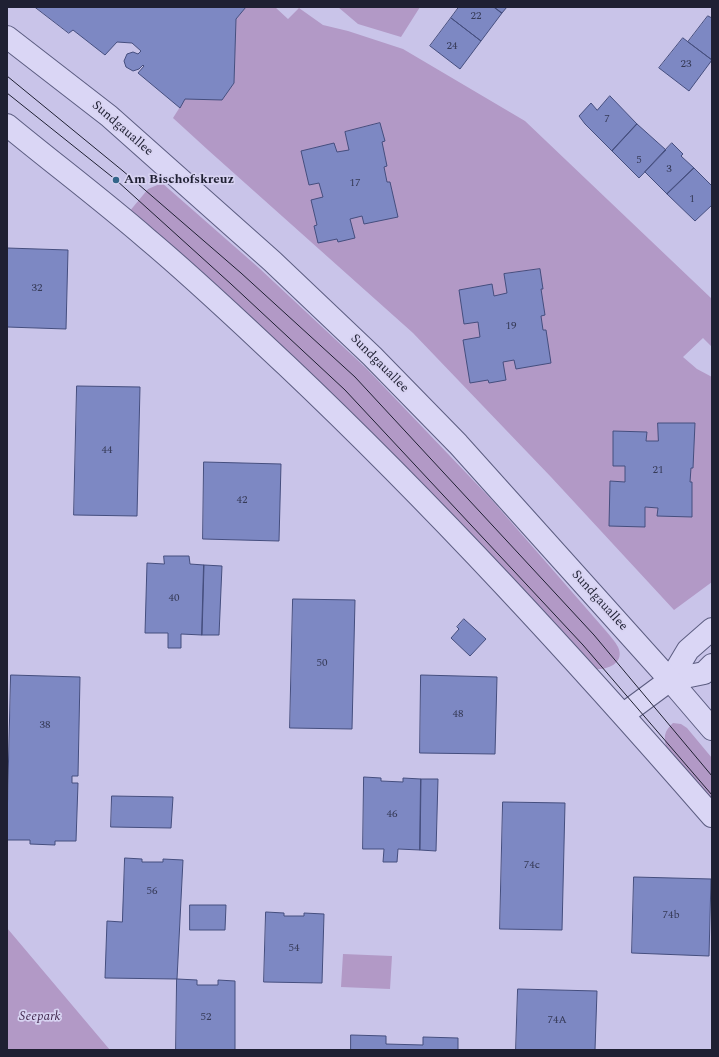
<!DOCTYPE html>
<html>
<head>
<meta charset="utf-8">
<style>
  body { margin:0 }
  #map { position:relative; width:719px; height:1057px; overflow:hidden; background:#c9c4e9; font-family:Spectral,serif }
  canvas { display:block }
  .frame { position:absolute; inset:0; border:8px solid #1f2033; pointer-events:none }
</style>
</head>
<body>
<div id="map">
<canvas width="719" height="1057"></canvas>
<div class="frame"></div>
</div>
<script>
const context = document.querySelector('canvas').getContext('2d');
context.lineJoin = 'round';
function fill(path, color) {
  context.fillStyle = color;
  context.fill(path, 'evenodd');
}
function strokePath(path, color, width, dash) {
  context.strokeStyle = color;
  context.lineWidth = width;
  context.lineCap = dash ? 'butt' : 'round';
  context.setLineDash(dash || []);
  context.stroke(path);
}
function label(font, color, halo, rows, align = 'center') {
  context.font = font + ' Spectral,serif';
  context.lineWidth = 3.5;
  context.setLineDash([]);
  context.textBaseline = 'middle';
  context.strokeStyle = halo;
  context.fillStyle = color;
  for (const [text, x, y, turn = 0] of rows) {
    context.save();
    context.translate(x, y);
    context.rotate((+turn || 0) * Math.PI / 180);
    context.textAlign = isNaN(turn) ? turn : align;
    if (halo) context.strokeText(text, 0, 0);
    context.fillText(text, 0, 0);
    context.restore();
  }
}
fill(new Path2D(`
  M246,7H275L288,19L299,8L323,25L348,31L403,49L525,121L712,299V347L703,338L683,357L697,369L712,377V582L674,610L551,477L413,333L208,150L173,118L185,99H222L234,83L236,19Z
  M338,7H420L401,37L358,24Z
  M162,183L259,268L366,368L491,499L606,631C610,636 615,641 618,647C625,662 609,670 596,669L129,212L148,189Z
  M673,723L681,724L687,728L712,758V804L667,749C663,738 664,731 673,723Z
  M7,928L110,1050H7Z
  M343,954L392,956L390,989L341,987Z`), '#b299c6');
const building = new Path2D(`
  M35,7H246L236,19L234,83L222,100L185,99L180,108L138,73L144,66L143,65L139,69L133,71L126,67L124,61L127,54L133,52L138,54L141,51L132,43L117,42L105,55L73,30L69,33Z
  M459,7H494L502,13L481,41L451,18Z
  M494,7H507L502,13Z
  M708,16L712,18V60L688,42Z
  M451,18L481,41L460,69L430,46Z
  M683,38L712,60L689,91L659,68Z
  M610,96L637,124L612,151L585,124L579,116L591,103L597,110Z
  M380,123L385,141L382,142L387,166L384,167L387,182H390L398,217L364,224L362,216L350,219L355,238L338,242L337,239L318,243L314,226L317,225L311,200L323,197L319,183L309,185L301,151L334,143L337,152L349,150L345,132Z
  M637,124L666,150L639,178L612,151Z
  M672,143L683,154L681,156L694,168L667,194L645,172Z
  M694,168L712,186V205L695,221L667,194Z
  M7,248L68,250L66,329L7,327Z
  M540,269L543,289H541L545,315L541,316L543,330H546L551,363L516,369L514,360L503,362L506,380L489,383L488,380L470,383L463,340L480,337L478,322L464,324L459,290L492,284L494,296L507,293L504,274Z
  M77,386L140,387L137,516L74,515Z
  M658,423H695L693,468H691L690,482H692V517L657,516L658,508L645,507V527L609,526L610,481L625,482V466H613V431L647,432L646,441H658Z
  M204,462L281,464L279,541L203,539Z
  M164,556H189L190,564L204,565L202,635L181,634V648H168V633H145L147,563L164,564Z
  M204,565L222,566L219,635H202Z
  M293,599L355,600L352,729L290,728Z
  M464,619L486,639L470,656L451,638L459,629L457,627Z
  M11,675L80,677L78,776H72V783H78L76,841H55V845L30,844V840H7Z
  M421,675L497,677L495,754L420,753Z
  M364,777L381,778V781L403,782V778L421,779L420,850L398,849L397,862H383L384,849H363Z
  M421,779H438L436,851L420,850Z
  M112,796L173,797L171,828L111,827Z
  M503,802L565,803L562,930L500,929Z
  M125,858L142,859V862H163V859L183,860L177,979L105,978L107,921L122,922Z
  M634,877L711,879L709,956L632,953Z
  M190,905H226L225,930H190Z
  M266,912L284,913V916H304V913L324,914L322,983L264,982Z
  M177,979L197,980V985H218V980L235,981V1050H176Z
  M518,989L597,991L595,1050H516Z
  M351,1035L386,1036V1044L423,1045V1037L458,1038V1050H351Z`);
fill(building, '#7d88c3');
strokePath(building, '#454e7e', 1);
const minor = new Path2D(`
  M670,680L688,650L712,629
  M624,714L670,680L704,673L712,665`);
const tertiary = new Path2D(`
  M7,37L109,116L272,261L372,356L458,444L670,680L712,729
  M7,125C53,163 101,199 146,238C194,278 240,322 286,365C436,507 576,660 712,816`);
strokePath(minor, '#5c5d81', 24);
strokePath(tertiary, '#5c5d81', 24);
strokePath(minor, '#dad6f5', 22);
strokePath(tertiary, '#dad6f5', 22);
strokePath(new Path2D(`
  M7,76L123,171L241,273L355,377L594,635L712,776
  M7,93L116,180L231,284L345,390L583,645L712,795`), '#1f2033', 1);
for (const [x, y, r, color] of [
  [116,180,4,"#33658a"]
]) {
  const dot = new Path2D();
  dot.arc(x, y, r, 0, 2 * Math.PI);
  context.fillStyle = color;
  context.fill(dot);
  strokePath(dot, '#d7d2f1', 1.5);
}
label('11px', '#363a57', null, [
  ["22",476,17],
  ["24",452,47],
  ["23",686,65],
  ["7",607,120],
  ["5",639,161],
  ["3",669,170],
  ["17",355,184],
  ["1",692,200],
  ["32",37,289],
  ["19",511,327],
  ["44",107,451],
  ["21",658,471],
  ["42",242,501],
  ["40",174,599],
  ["50",322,664],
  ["48",458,715],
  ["38",45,726],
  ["46",392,815],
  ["74c",532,866],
  ["56",152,892],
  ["74b",671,916],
  ["54",294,949],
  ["52",206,1018],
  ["74A",557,1021]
]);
label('13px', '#1f2033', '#d7d2f1', [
  ["Sundgauallee",122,129,41],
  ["Sundgauallee",379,364,45],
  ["Sundgauallee",599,601,48]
]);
label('bold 13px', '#1f2033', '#d7d2f1', [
  ["Am Bischofskreuz",124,180]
], 'left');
label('italic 13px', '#41274d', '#d7d2f1', [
  ["Seepark",40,1017]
]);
</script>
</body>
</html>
